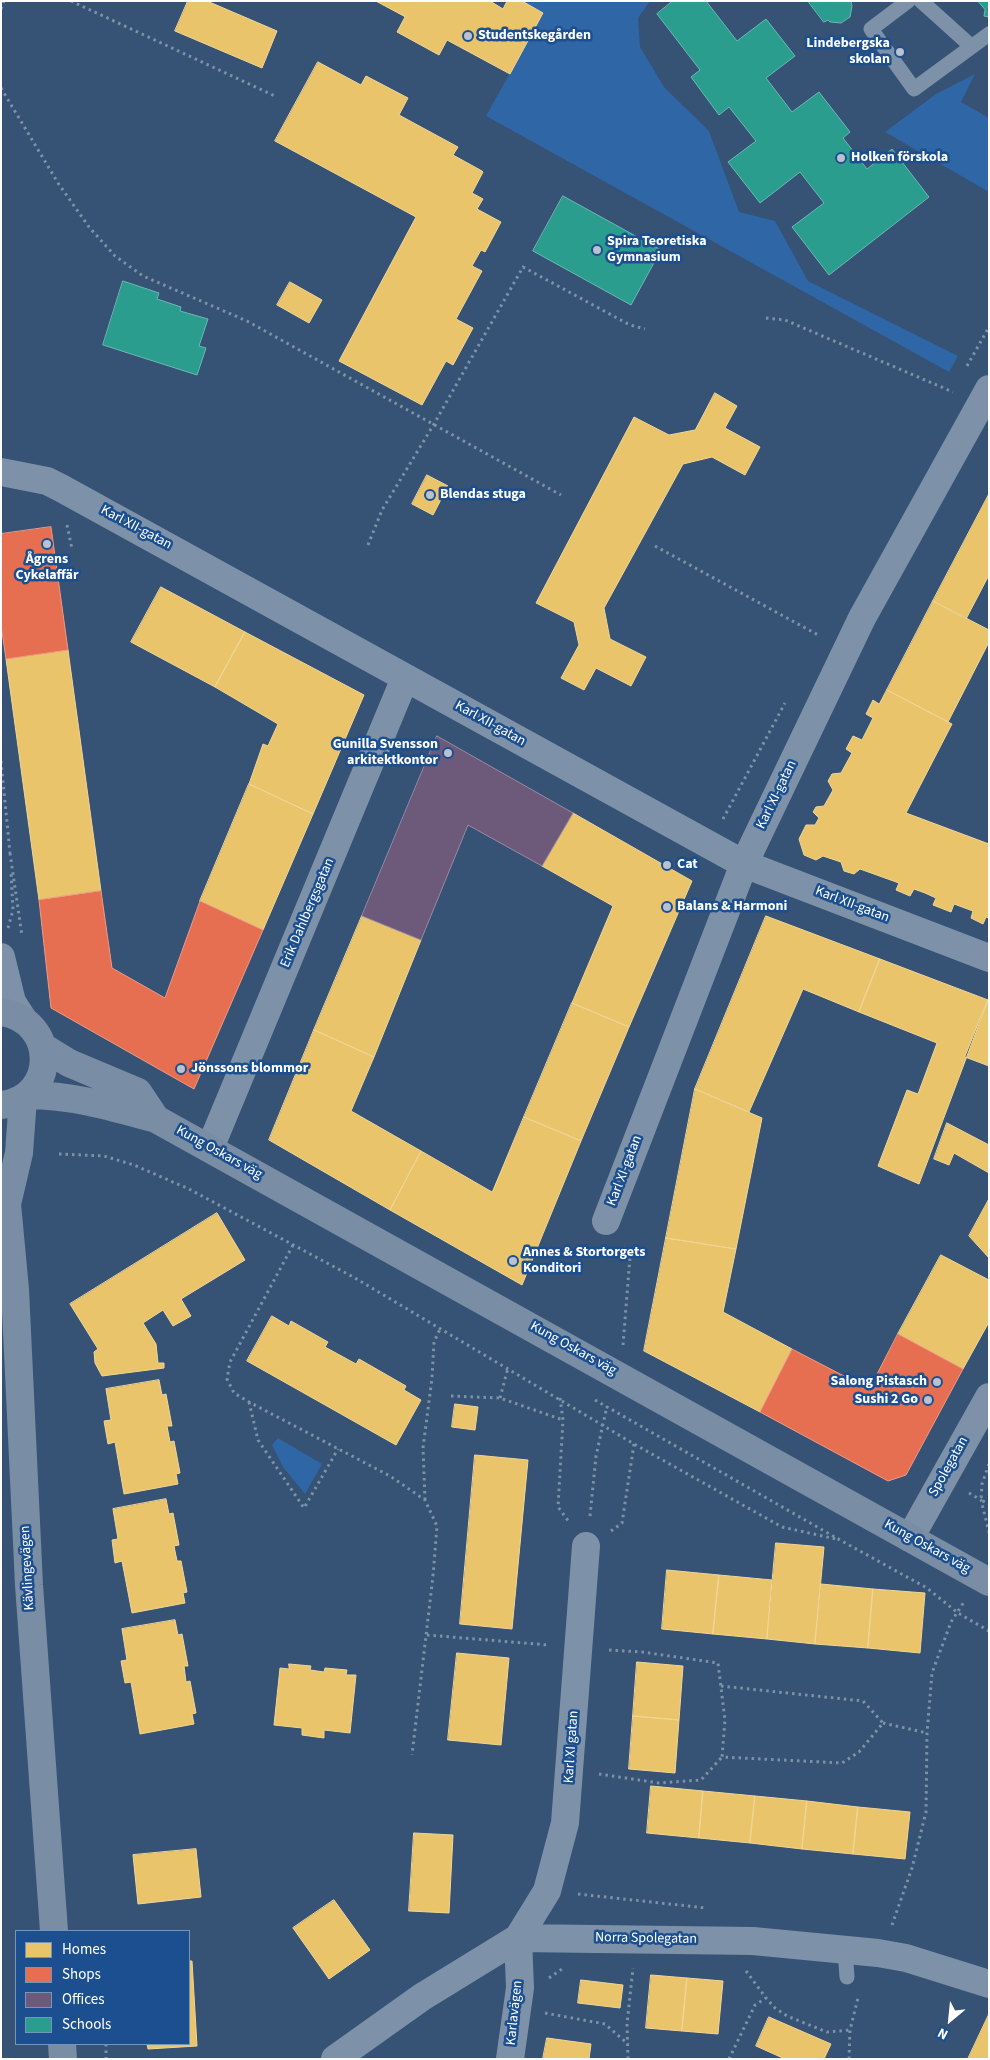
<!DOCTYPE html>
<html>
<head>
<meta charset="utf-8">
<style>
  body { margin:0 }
  #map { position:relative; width:990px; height:2060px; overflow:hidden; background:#365274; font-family:"Source Sans 3",sans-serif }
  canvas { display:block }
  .frame { position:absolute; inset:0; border:2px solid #fff; pointer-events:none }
  .legend { position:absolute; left:15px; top:1930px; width:175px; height:115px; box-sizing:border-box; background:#1b4f8f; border:1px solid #7695bc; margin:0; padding:6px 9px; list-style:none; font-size:15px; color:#fff }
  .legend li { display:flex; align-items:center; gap:10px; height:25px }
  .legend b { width:25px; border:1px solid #7695bc }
  .north { position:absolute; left:925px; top:1995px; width:50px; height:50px; -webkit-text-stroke:4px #1b4f8f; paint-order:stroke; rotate:208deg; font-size:14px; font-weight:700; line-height:20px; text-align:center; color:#fff }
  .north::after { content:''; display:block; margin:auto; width:18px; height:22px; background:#fff; clip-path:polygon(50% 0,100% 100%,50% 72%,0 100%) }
</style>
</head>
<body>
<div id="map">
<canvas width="990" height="2060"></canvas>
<div class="frame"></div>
<ul class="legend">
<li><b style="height:14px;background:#e9c46a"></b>Homes</li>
<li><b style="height:14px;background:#e76f51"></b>Shops</li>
<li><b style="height:14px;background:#6d597a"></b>Offices</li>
<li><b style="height:14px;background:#2a9d8f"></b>Schools</li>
</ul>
<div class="north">N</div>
</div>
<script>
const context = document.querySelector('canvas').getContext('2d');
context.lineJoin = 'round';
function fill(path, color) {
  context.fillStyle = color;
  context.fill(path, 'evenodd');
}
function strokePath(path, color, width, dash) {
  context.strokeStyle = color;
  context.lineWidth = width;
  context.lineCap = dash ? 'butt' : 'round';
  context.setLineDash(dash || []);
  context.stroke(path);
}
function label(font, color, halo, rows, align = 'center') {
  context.font = font + ' "Source Sans 3",sans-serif';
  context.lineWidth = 5;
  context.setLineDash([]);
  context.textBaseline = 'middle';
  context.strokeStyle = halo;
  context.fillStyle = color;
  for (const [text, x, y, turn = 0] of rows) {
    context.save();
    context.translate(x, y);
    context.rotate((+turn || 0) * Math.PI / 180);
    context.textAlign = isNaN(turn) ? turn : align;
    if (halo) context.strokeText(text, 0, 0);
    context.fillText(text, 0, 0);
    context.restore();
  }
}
fill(new Path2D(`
  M522,1H650L638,18L640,47L664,87L709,131L739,212L775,221L808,281L958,356L949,372L486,116L543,14Z
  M975,74L961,102L989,118V192L885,132L936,94Z
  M278,1438L322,1464L305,1494L283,1467L272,1445Z`), '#2f66a5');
const homes = new Path2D(`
  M188,1H207L277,31L262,68L175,31Z
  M376,1H490L503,9L507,1H522L543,13L510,74L447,40L439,55L397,32L405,17Z
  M318,62L361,85L366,76L408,98L399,115L458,147L453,155L482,171L483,172L472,193L483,199L477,209L501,222L485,252L481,250L472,266L482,271L456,319L473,328L453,365L446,361L422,405L339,361L416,217L275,141Z
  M290,282L322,300L309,323L277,305Z
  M715,393L737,406L725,428L760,447L745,475L712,457L683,464L604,608L610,639L646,657L631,686L596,668L584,690L561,678L579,645L574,622L536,603L634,417L669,435L695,430Z
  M427,475L448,486L433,515L412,504Z
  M989,494V575L966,619L933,601Z
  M161,587L245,632L215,687L131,642Z
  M933,601L989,630V642L948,722L887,690Z
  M245,632L364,695L313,814L249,784L263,744L268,746L278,724L215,687Z
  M68,650L101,891L39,900L6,659Z
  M887,690L952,724L906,813L989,844V918L986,917L983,924L971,918L973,911L954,904L951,912L933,905L936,898L925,893L914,889L910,896L896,890L899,883L860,869L854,874L844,871L841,862L823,856L816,860L804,855L799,839L806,825H815L819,818L813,812L816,807L824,806L833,790L828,781L832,774L841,773L852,753L846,749L853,736L862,740L873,718L866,714L873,700L879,704Z
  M249,784L313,814L263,930L200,901Z
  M573,813L692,881L629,1027L572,1003L613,906L542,866Z
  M362,916L421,940L374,1057L314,1030Z
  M766,916L880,959L859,1012L803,989L749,1112L695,1089Z
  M880,959L988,1000L919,1184L878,1166L907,1090L918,1094L937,1043L859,1012Z
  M988,1000H989V1066L965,1057Z
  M572,1003L629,1027L581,1141L524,1117Z
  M314,1030L374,1057L351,1111L421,1151L390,1210L269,1140Z
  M695,1089L762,1118L736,1249L666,1238Z
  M524,1117L581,1141L522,1285L390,1210L421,1151L492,1192Z
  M947,1123L989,1145V1173L954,1153L949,1165L934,1159Z
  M989,1199V1258L969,1236Z
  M217,1213L245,1260L181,1299L191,1316L173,1326L163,1310L143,1323L156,1344L158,1363H164V1368L102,1376L95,1363L94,1352L98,1349L70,1304Z
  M666,1238L736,1249L723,1312L792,1349L760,1412L644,1351Z
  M941,1255L989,1280V1322L963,1369L898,1334Z
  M272,1316L289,1326L291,1321L328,1342L325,1347L356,1364L359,1359L406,1386L404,1390L421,1400L396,1445L247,1361Z
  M159,1380L162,1395L166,1394L172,1426H167L170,1442L174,1441L180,1473L176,1474L178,1484L124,1494L115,1442L108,1444L104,1421L111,1420L106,1389Z
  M455,1404L478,1407L475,1430L452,1427Z
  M475,1455L528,1460L512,1629L460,1624Z
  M166,1499L169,1514L173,1513L179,1545L174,1546L177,1561H181L187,1592L183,1593L185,1603L132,1613L122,1561L115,1563L112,1540L118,1539L113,1509Z
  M776,1543L824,1547L815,1644L767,1639Z
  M667,1570L719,1575L713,1634L662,1629Z
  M719,1575L772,1580L767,1639L713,1634Z
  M821,1584L873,1589L868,1648L815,1644Z
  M873,1589L925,1593L920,1653L868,1648Z
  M175,1620L178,1635L182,1634L188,1666H184L186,1682L190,1681L196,1713L192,1714L194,1724L140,1734L131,1682L125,1683L121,1661L127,1660L122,1629Z
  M457,1653L509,1658L501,1745L448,1740Z
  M637,1662L683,1666L679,1720L633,1716Z
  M289,1664L311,1666L310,1670L324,1672L325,1668L347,1670L346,1675H356L350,1733L324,1730V1738L302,1735V1728L274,1725L280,1668L289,1669Z
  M633,1716L679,1720L675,1773L629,1769Z
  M651,1786L703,1791L699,1838L647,1833Z
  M703,1791L755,1796L750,1843L699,1838Z
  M755,1796L807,1801L802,1849L750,1843Z
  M807,1801L858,1807L853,1854L802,1849Z
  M858,1807L910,1812L905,1859L853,1854Z
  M414,1833L453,1835L449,1913L409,1911Z
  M196,1849L201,1897L138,1904L133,1855Z
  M334,1900L370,1950L329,1979L293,1928Z
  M189,1961H192L197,2046L148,2049L147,2044H189Z
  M651,1975L687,1978L682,2031L646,2028Z
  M687,1978L723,1981L718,2034L682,2031Z
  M581,1980L623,1985L620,2008L578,2003Z
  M989,2014V2059H968Z
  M769,2017L831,2044L824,2059H785L756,2046Z
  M547,2038L591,2044L589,2059H543Z`);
fill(homes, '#e9c46a');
strokePath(homes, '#f0d697', 1);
const shops = new Path2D(`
  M51,527L68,650L6,659L1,625V534Z
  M101,891L112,968L165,998L200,901L263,930L194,1089L51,1008L39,900Z
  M898,1334L963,1369L906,1475L888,1481L760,1412L792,1349L869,1389Z`);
fill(shops, '#e76f51');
strokePath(shops, '#ee9a85', 1);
const offices = new Path2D(`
  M437,736L573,813L542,866L468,825L421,940L362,916Z`);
fill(offices, '#6d597a');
strokePath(offices, '#998ba2', 1);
const schools = new Path2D(`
  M673,1H706L737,41L766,19L795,56L766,78L792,112L819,92L850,132L843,138L867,169L892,149L929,197L829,275L792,227L824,203L800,172L760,203L728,162L756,141L729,107L719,115L691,77L700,70L657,14Z
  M808,1H853L851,3L852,6L850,17L841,23L830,22L828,20L824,22Z
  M978,1H989V17L984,16L985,10Z
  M563,196L661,250L631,305L533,251Z
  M123,281L159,293L157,299L181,307L180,311L208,319L199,346L206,348L197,375L103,345Z`);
fill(schools, '#2a9d8f');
strokePath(schools, '#6abab1', 1);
strokePath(new Path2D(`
  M71,1L277,97
  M1,9L4,1
  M1,88L58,183L89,227L115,256L143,276L247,321L561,495
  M766,318L785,320L953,392
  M967,366L989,327
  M67,525L72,549
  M368,545L382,510L434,424L523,267L630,325L645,329
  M655,546L820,636
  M1,761L10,853
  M723,819L785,703
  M10,853L22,936
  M8,928L13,910L11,872
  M59,1154L104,1156L134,1165L189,1189L355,1278L634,1444L782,1527L836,1539
  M293,1245L230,1362L227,1379L234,1393L249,1402L390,1476L425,1500L437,1526L433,1576L412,1755
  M623,1345L630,1257L623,1246
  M451,1396L500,1398L563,1420
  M500,1398L508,1368
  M560,1398L563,1420L558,1507L569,1522
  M595,1400L840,1540L927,1588L958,1613L989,1631
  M249,1402L258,1440L304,1508L338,1449
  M989,1464L982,1484L981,1500L989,1504
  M969,1493L981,1500L989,1532
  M425,1500L423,1448L432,1378L434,1342L440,1329
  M590,1516L596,1456L607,1406
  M611,1531L622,1523L634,1444
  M427,1635L548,1645
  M609,1650L642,1652L718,1663L725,1720L722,1757L842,1763L859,1752L883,1723L863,1701L721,1686
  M883,1723L927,1733
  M599,1774L659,1783L701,1780L722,1757
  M578,1894L706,1908
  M892,1925L912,1868L926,1812L927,1733L932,1673L951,1622L964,1602
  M746,1971L766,1998L775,2008L787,2016L827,2032L850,2030
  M549,1978L562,1969
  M545,2013L605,2024L628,2044
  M106,2044V2059
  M628,2059L627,2024L633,1968
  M729,2059L755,2005L766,1998
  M849,2059L850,2030L858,1998`), '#7d92a8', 3, [2.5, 4]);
strokePath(new Path2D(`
  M908,1L871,29L914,89L989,34
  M921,1L971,46
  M845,1950L847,1977`), '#7d92a8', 15);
strokePath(new Path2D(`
  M1,472L47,481L61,488L744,864L989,958
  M210,1148L405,678
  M606,1221L744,864L862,618L989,389
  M335,2059L422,1997L518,1938L753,1941L878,1953L906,1958L989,1984
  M510,2059L520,1988L518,1938L547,1891L565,1823L586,1546`), '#7d92a8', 28);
strokePath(new Path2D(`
  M1,957L12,1002L23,1019
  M910,1538L989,1397`), '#7d92a8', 28);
strokePath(new Path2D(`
  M1,1012C58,1020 58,1099 1,1105
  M43,1047L69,1063L138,1092L156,1119
  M27,1095C72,1095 113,1107 156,1119L989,1582
  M1,1186L7,1204L15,1289L29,1585L54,1931
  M7,1204L19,1153L23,1098
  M62,2044L63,2059`), '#798da4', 28);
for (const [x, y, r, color] of [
  [468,36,5,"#b9c2ce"],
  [900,52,5,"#b9c2ce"],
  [841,158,5,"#b9c2ce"],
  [597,250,5,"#b9c2ce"],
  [430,495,5,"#b9c2ce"],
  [47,544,5,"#b9c2ce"],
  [448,753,5,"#b9c2ce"],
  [667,865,5,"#b9c2ce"],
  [667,907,5,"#b9c2ce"],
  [181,1069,5,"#b9c2ce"],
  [513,1261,5,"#b9c2ce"],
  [937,1382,5,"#b9c2ce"],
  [928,1400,5,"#b9c2ce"]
]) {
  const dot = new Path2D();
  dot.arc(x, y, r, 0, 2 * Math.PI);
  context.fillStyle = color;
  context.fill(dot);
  strokePath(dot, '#1b4f8f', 2);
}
label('bold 14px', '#fff', '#1b4f8f', [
  ["Studentskegården",478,36],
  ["Lindebergska",890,44,"right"],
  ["skolan",890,60,"right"],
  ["Holken förskola",851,158],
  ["Spira Teoretiska",607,242],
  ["Gymnasium",607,258],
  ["Blendas stuga",440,495],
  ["Ågrens",47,560,"center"],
  ["Cykelaffär",47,576,"center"],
  ["Gunilla Svensson",438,745,"right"],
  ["arkitektkontor",438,761,"right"],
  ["Cat",677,865],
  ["Balans & Harmoni",677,907],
  ["Jönssons blommor",191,1069],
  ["Annes & Stortorgets",523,1253],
  ["Konditori",523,1269],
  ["Salong Pistasch",927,1382,"right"],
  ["Sushi 2 Go",918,1400,"right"]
], 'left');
label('14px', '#fff', '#1b4f8f', [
  ["Karl XII-gatan",136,528,28],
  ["Karl XII-gatan",490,724,29],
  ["Karl XI-gatan",777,795,-64],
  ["Karl XII-gatan",852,905,21],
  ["Erik Dahlbergsgatan",308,913,-67],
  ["Kung Oskars väg",219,1153,29],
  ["Karl XI-gatan",625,1171,-69],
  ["Kung Oskars väg",573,1349,29],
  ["Spolegatan",949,1467,-61],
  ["Kung Oskars väg",927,1547,29],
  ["Kävlingevägen",28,1568,-93],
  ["Karl XI gatan",572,1747,-86],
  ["Norra Spolegatan",646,1939,1],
  ["Karlavägen",515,2013,-84]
]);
</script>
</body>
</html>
